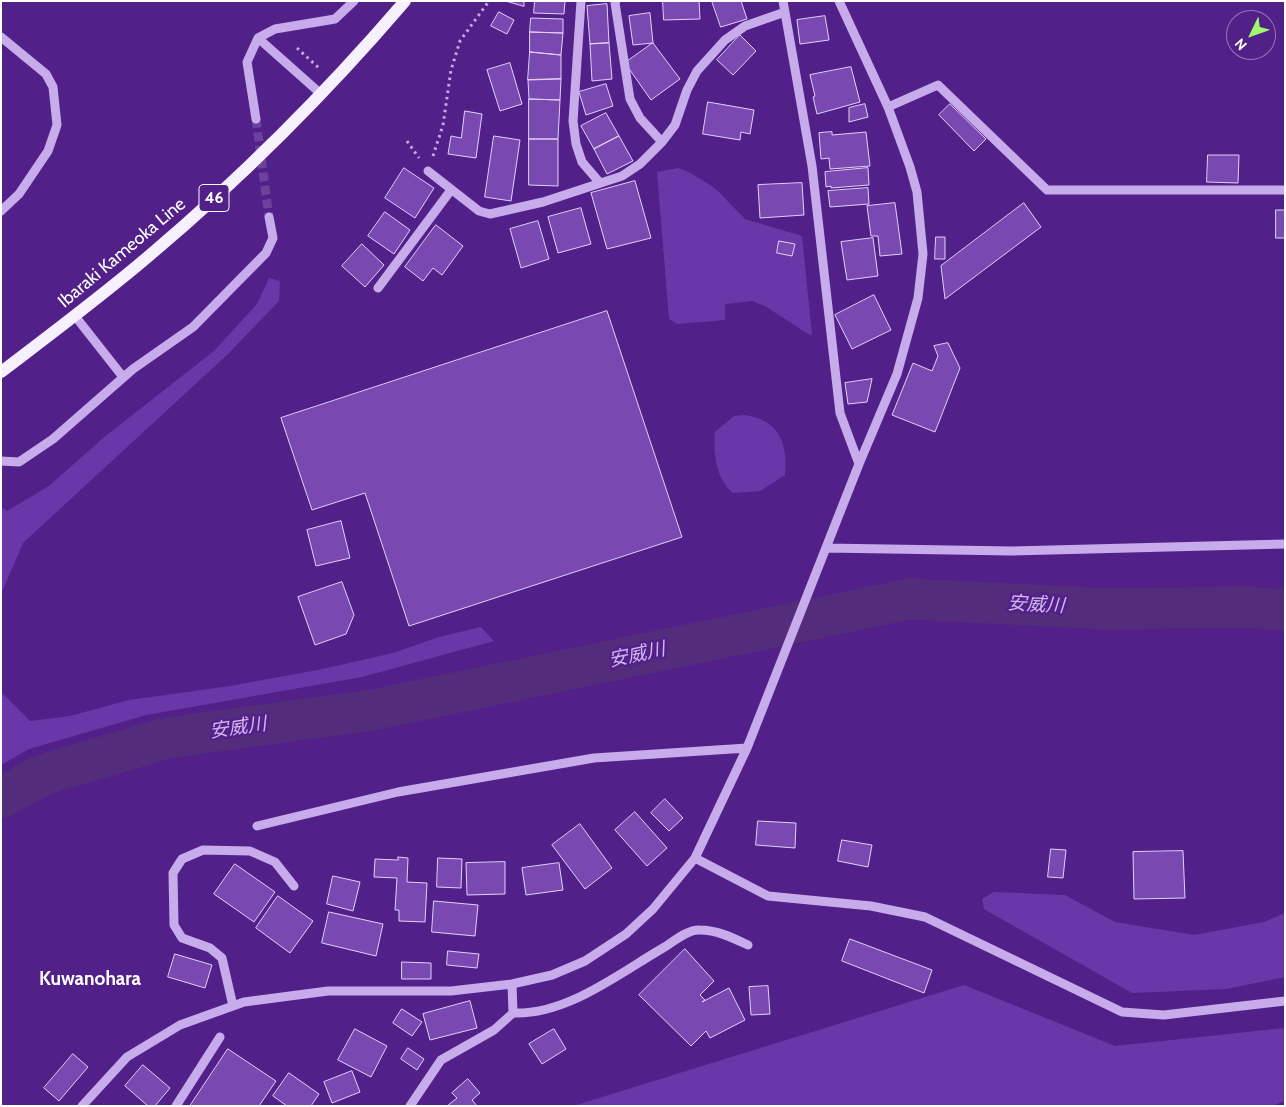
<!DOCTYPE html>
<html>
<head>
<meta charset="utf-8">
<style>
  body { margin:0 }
  #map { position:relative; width:1286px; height:1107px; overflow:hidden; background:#522089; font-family:Cabin,sans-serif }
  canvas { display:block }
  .frame { position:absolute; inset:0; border:2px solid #fff; pointer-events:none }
  .north { position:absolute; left:1226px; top:10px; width:50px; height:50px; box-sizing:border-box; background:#522089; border:1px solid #9779b8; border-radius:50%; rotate:228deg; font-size:14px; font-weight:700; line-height:20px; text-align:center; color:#fff }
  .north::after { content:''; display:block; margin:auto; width:18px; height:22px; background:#a1f86c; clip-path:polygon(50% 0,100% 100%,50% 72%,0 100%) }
</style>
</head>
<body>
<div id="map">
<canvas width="1286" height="1107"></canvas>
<div class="frame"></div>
<div class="north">N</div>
</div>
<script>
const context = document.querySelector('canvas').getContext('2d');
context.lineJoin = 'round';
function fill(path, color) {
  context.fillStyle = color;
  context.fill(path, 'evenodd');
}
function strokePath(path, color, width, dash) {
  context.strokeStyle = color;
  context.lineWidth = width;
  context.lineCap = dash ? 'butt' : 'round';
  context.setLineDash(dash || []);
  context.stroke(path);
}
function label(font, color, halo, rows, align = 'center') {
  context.font = font + ' Cabin,"Noto Sans JP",sans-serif';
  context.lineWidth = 5;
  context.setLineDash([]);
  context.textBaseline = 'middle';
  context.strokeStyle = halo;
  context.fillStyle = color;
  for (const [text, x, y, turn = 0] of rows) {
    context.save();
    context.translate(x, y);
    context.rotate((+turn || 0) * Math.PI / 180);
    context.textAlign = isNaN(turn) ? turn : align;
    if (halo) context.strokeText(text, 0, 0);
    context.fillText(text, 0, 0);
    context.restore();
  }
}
fill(new Path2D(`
  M678,168L691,173L716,189L745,219L802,236L812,335L808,334L765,306L752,301L725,304V320L677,324L669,319L657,172Z
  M269,278L280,281L279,301L228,354L23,543L1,594V507L7,511L49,486L103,438L214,351L257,304Z
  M745,415C779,420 788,443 785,475L760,491L733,493C716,479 713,453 715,432L734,416Z
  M481,627L494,641L362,677L146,715L29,749L1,765V692L30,721L70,716L129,700L230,686L318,670L393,653L439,637Z
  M994,892L1065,895L1115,922L1194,935L1264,922L1285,913V977L1226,989L1132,993L984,909L982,899Z
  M964,985L1115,1046L1285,1028V1101L1271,1106H573Z`), '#6b37a8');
strokePath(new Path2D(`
  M1,798L42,775L167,738L372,710L910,599L1108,609L1246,607L1285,610`), '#532d7b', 41);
const building = new Path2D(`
  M506,1H524V6Z
  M535,1H565L564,14L534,13Z
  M663,1H699L700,19L664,20Z
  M712,1H741L747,19L721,27Z
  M607,4L609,43L590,44L587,6Z
  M499,12L514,20L507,34L491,26Z
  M650,13L653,43L633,45L629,16Z
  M825,16L829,40L800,44L797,20Z
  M531,18L563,19V33L530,32Z
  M530,32L563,33L561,55L530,52Z
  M740,35L756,51L733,75L717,60Z
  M609,43L612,79L592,81L590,44Z
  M653,43L680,79L651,100L625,63Z
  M530,52L561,55V79L528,80Z
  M510,63L522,104L500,111L487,70Z
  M851,67L860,102L817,114L813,97L815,96L810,75Z
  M561,79L560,100L529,99L528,80Z
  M606,84L613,106L586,115L579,92Z
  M529,99L560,100L558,139H529Z
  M708,102L754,110L750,134L741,132L740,140L703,134Z
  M865,104L868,117L849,122V108Z
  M950,104L986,139L974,151L939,115Z
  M465,111L482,114L476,158L448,154L451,136L461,138Z
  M606,113L619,136L594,149L581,126Z
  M832,132V135L866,132L870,166L830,169L829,158L821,159L819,133Z
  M494,136L520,140L511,201L485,197Z
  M619,136L633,161L607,174L594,149Z
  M529,139H558V186L529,185Z
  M1208,155H1239L1238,183L1207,182Z
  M404,168L434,188L415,218L385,198Z
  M868,168L869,185L831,188V186L826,187L825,172Z
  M635,181L651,238L607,249L591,193Z
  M802,183L804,215L760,218L758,185Z
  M868,188L869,204L830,207L828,191Z
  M895,203L902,254L880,256L878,236H871L867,206Z
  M1024,203L1041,227L945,299L941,266Z
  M581,208L591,244L558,253L548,217Z
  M1276,210H1285V238H1276Z
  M385,212L410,230L394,254L368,236Z
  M538,221L549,259L521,268L510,229Z
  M436,225L463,246L442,275L433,268L423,281L405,267Z
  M936,237H945V259H935Z
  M873,238L878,276L847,280L841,242Z
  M779,241L795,244L792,256L777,253Z
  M362,244L384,265L365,287L342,266Z
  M874,295L891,330L852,349L835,315Z
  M607,311L682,537L409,626L365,493L312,510L281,418Z
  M948,343L960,368L935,432L892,415L913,363L932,371L938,356L934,346Z
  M872,379L867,402L848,404L845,383Z
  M341,521L350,558L316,566L307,530Z
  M342,582L354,615L346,634L315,645L298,597Z
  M665,799L683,818L669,831L651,813Z
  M635,812L667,848L647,866L615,830Z
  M758,821L796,823L795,848L756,845Z
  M580,824L612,868L585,889L552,845Z
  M842,840L872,845L868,867L838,861Z
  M1051,849L1066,850L1063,878L1048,877Z
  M1183,851L1185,898L1134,899L1133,852Z
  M398,857L408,858L407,882L427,883L425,922L399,921V910H395L397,878L374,877L375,859L398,860Z
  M438,858L462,859L461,888L437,887Z
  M505,862V894L467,895L466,863Z
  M559,863L563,890L526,895L522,868Z
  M235,864L275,892L254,922L214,894Z
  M333,876L360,882L353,911L327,904Z
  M278,896L313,921L290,953L256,928Z
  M434,901L478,905L475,936L432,932Z
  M329,912L383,924L376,956L322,943Z
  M850,939L932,970L924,993L842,961Z
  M685,949L714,981L700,995L705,1000L702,1002L729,988L745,1020L710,1038L706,1031L691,1046L639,995Z
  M448,951L479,954L477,968L447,965Z
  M175,954L212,965L205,988L168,977Z
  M402,962L431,963V979H402Z
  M768,986L770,1014L751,1015L749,987Z
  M470,1001L477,1028L430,1040L423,1014Z
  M402,1009L422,1022L412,1036L393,1023Z
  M355,1029L387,1046L371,1077L338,1060Z
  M554,1029L566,1049L542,1064L529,1044Z
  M408,1048L424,1059L417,1070L401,1059Z
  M228,1049L276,1081L259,1106H190Z
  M73,1054L88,1067L59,1101L44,1088Z
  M143,1065L170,1088L155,1106H148L125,1086Z
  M352,1071L360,1092L332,1103L324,1082Z
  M289,1073L319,1094L311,1106H287L273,1096Z
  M468,1079L480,1093L472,1100L477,1106H447L457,1098L452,1093Z`);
fill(building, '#7949b1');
strokePath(building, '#e2d0f8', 1);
strokePath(new Path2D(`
  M256,119L269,217`), '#6c419b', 9, [9, 4.5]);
strokePath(new Path2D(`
  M297,48L320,69
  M407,141L419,158
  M433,156L443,125L451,70L460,41L489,1`), '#c8abeb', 3, [2.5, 4]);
strokePath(new Path2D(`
  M581,1L573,121L576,144L582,162L600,183
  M616,1L615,3L630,99L640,118L662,142
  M783,1L812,166L840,413L859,464
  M1,37L46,74L53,87L57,125L48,151L19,194L1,211
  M258,38L321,94
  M888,107L938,85L1047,190H1285
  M256,119L247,62L258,38L275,29L335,19L354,1
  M428,171L479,211L490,214L543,202L622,176L640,164L662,142L675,125L687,90L697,71L725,40L745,26L785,12
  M378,288L451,190
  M75,316L123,377
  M1,461L19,462L53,439L133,369L193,327L266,253L273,238L269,217
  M826,548L1012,551L1285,544
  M257,826L398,792L594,758L747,748
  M695,858L768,896L871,906L925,917L1122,1012L1164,1015L1285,1001
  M512,984L513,1013
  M233,1006L222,958L210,948L182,938L174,925L173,873L182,859L203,850L250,851L275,862L294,886
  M82,1106L127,1057L180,1025L244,1002L328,991H451L512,984L552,975L585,961L626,934L653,909L695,858L747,748L859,464L897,374L918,298L923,254L917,192L910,167L888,107L839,1
  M176,1106L220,1037
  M410,1106L441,1060L494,1030L513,1013C567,1015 618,974 663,948C673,942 688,929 700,930C717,930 733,938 748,945`), '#c8abeb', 9);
strokePath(new Path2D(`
  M1,372C51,334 102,296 150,255C241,178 327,92 405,1`), '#f7f0fe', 12);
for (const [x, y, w] of [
  [214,198,30]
]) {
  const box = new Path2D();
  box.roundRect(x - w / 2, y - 13.5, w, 27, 4);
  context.fillStyle = '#522089';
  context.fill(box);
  strokePath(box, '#fff', 1);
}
label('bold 16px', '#fff', null, [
  ["46",214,198]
]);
label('18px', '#fff', '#522089', [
  ["Ibaraki Kameoka Line",122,253,-40]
]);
label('italic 19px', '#d2b7f2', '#522089', [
  ["安威川",1036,605,3],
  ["安威川",637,655,-12],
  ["安威川",238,728,-8]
]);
label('bold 19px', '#fff', '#522089', [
  ["Kuwanohara",90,979]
]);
</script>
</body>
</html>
